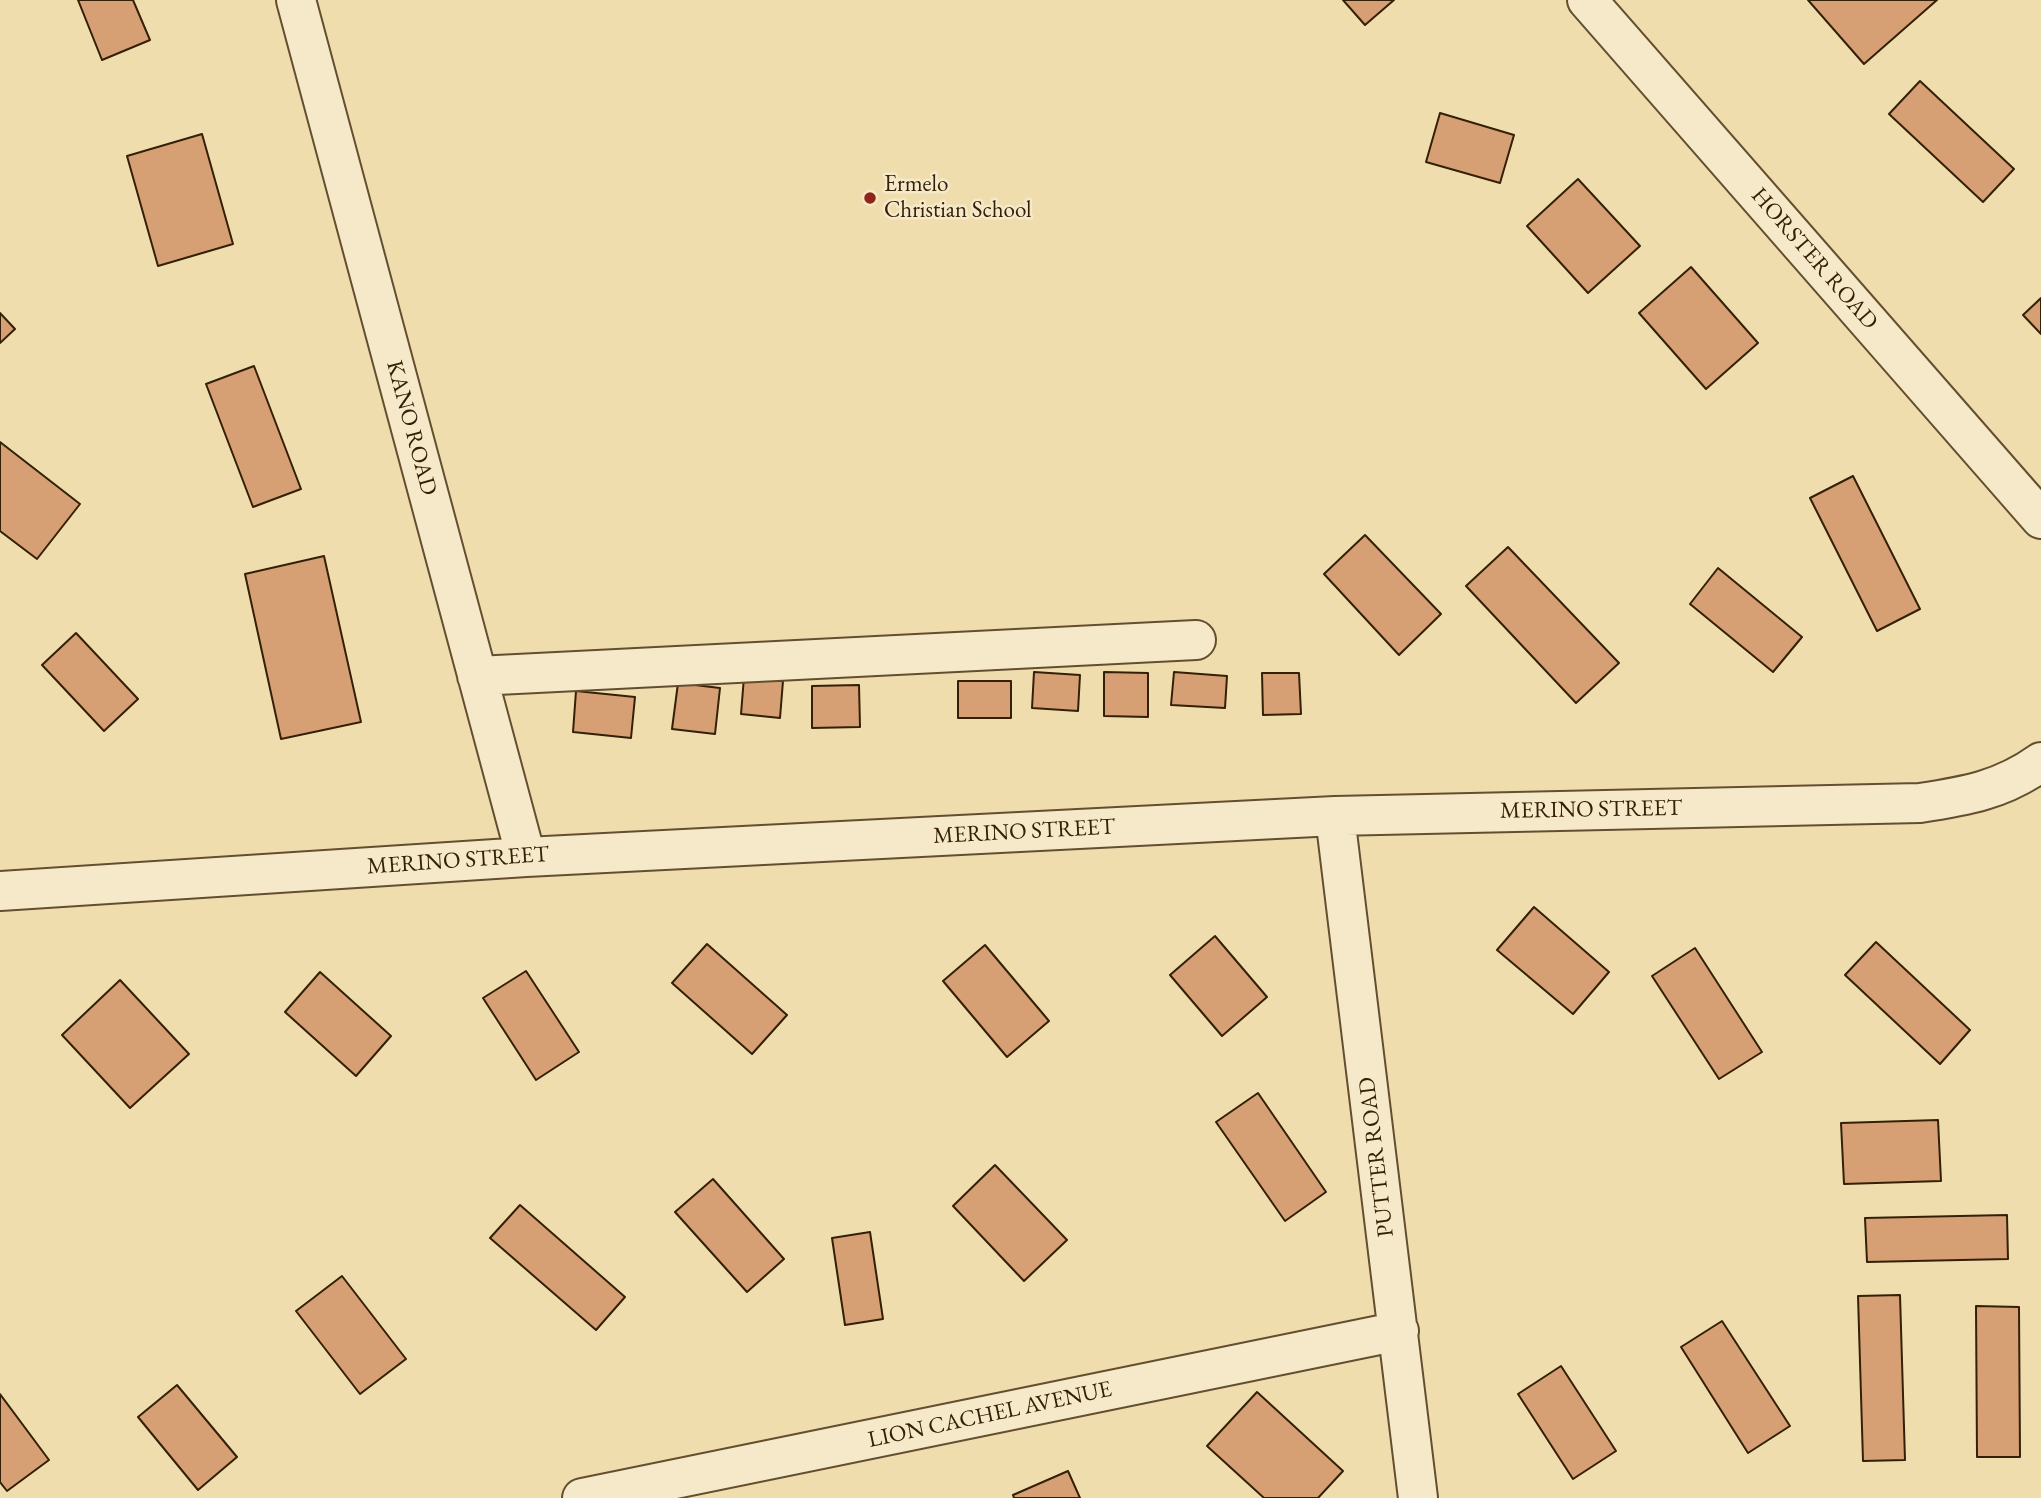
<!DOCTYPE html>
<html>
<head>
<meta charset="utf-8">
<style>
  body { margin:0 }
  canvas { display:block; background:#efddae }
</style>
</head>
<body>
<canvas width="2041" height="1498"></canvas>
<script>
const context = document.querySelector('canvas').getContext('2d');
context.lineJoin = 'round';
function fill(path, color) {
  context.fillStyle = color;
  context.fill(path, 'evenodd');
}
function strokePath(path, color, width, dash) {
  context.strokeStyle = color;
  context.lineWidth = width;
  context.lineCap = dash ? 'butt' : 'round';
  context.setLineDash(dash || []);
  context.stroke(path);
}
function label(font, color, halo, rows, align = 'center') {
  context.font = font + ' "EB Garamond",serif';
  context.lineWidth = 5;
  context.setLineDash([]);
  context.textBaseline = 'middle';
  context.strokeStyle = halo;
  context.fillStyle = color;
  for (const [text, x, y, turn = 0] of rows) {
    context.save();
    context.translate(x, y);
    context.rotate((+turn || 0) * Math.PI / 180);
    context.textAlign = isNaN(turn) ? turn : align;
    if (halo) context.strokeText(text, 0, 0);
    context.fillText(text, 0, 0);
    context.restore();
  }
}
const building = new Path2D(`
  M78,0H133L150,40L102,60Z
  M1343,0H1394L1365,25Z
  M1808,0H1937L1864,64Z
  M1920,81L2014,169L1983,202L1889,114Z
  M1440,113L1514,135L1500,183L1426,162Z
  M202,134L233,244L158,266L127,156Z
  M1578,179L1640,246L1588,293L1527,226Z
  M1691,267L1758,343L1706,389L1639,313Z
  M2041,298V334L2023,315Z
  M0,313L15,329L0,343Z
  M254,366L301,489L253,507L206,384Z
  M0,442L80,504L37,559L0,531Z
  M1853,476L1920,609L1877,631L1810,498Z
  M1365,535L1441,614L1399,655L1324,574Z
  M1508,547L1619,663L1576,703L1466,586Z
  M324,556L361,722L281,739L245,574Z
  M1718,568L1802,637L1773,672L1690,604Z
  M76,633L138,699L104,731L42,665Z
  M1034,672L1080,675L1078,711L1032,708Z
  M1104,672L1148,673V717L1104,716Z
  M1174,672L1227,676L1225,708L1171,705Z
  M1262,673H1299L1301,714L1263,715Z
  M744,677L783,681L780,718L741,714Z
  M958,681H1011V718H958Z
  M678,683L720,688L715,734L672,729Z
  M859,685L860,727L812,728V686Z
  M576,691L635,697L631,738L573,732Z
  M1534,907L1609,972L1573,1014L1497,950Z
  M1215,936L1267,997L1222,1036L1170,975Z
  M1876,942L1970,1030L1940,1064L1845,975Z
  M707,944L787,1015L752,1054L672,983Z
  M985,945L1049,1021L1007,1057L943,981Z
  M1695,948L1762,1052L1719,1079L1652,976Z
  M526,971L579,1052L536,1080L483,998Z
  M320,972L391,1036L356,1076L285,1012Z
  M120,980L189,1054L130,1108L62,1035Z
  M1258,1093L1326,1192L1285,1221L1216,1122Z
  M1938,1120L1941,1181L1844,1184L1841,1123Z
  M995,1165L1067,1240L1024,1281L953,1206Z
  M713,1179L784,1259L747,1292L675,1212Z
  M520,1205L625,1297L596,1330L490,1238Z
  M2007,1215L2008,1259L1867,1262L1865,1218Z
  M870,1232L883,1319L845,1325L832,1238Z
  M342,1276L406,1359L360,1394L296,1311Z
  M1900,1295L1905,1460L1863,1461L1858,1296Z
  M1976,1306L2019,1307L2020,1457H1977Z
  M1722,1321L1790,1426L1748,1453L1681,1347Z
  M1561,1366L1616,1451L1573,1479L1518,1394Z
  M177,1385L237,1457L198,1490L138,1417Z
  M1257,1392L1343,1471L1318,1498H1264L1207,1446Z
  M0,1394L49,1460L7,1491L0,1482Z
  M1068,1471L1080,1498H1014L1013,1495Z`);
fill(building, '#d69f74');
strokePath(building, '#342006', 2);
const minor = new Path2D(`
  M296,0L526,857
  M1587,0L2041,519
  M477,676L1196,640
  M1335,816L1418,1498
  M0,891L526,857L1335,816L1920,803C1966,796 2002,790 2041,762
  M582,1498L1399,1331`);
strokePath(minor, '#634f30', 42);
strokePath(minor, '#f5e9ca', 38);
for (const [x, y, r, color] of [
  [870,198,7,"#8f2418"]
]) {
  const dot = new Path2D();
  dot.arc(x, y, r, 0, 2 * Math.PI);
  context.fillStyle = color;
  context.fill(dot);
  strokePath(dot, '#f5e9ca', 2.5);
}
label('23px', '#342006', '#f5e9ca', [
  ["Ermelo",884,185],
  ["Christian School",884,211]
], 'left');
label('23px', '#342006', '#f5e9ca', [
  ["HORSTER ROAD",1814,259,49],
  ["KANO ROAD",411,428,75],
  ["MERINO STREET",1591,810,-1],
  ["MERINO STREET",1024,832,-3],
  ["MERINO STREET",458,861,-4],
  ["PUTTER ROAD",1377,1157,-97],
  ["LION CACHEL AVENUE",990,1415,-12]
]);
</script>
</body>
</html>
